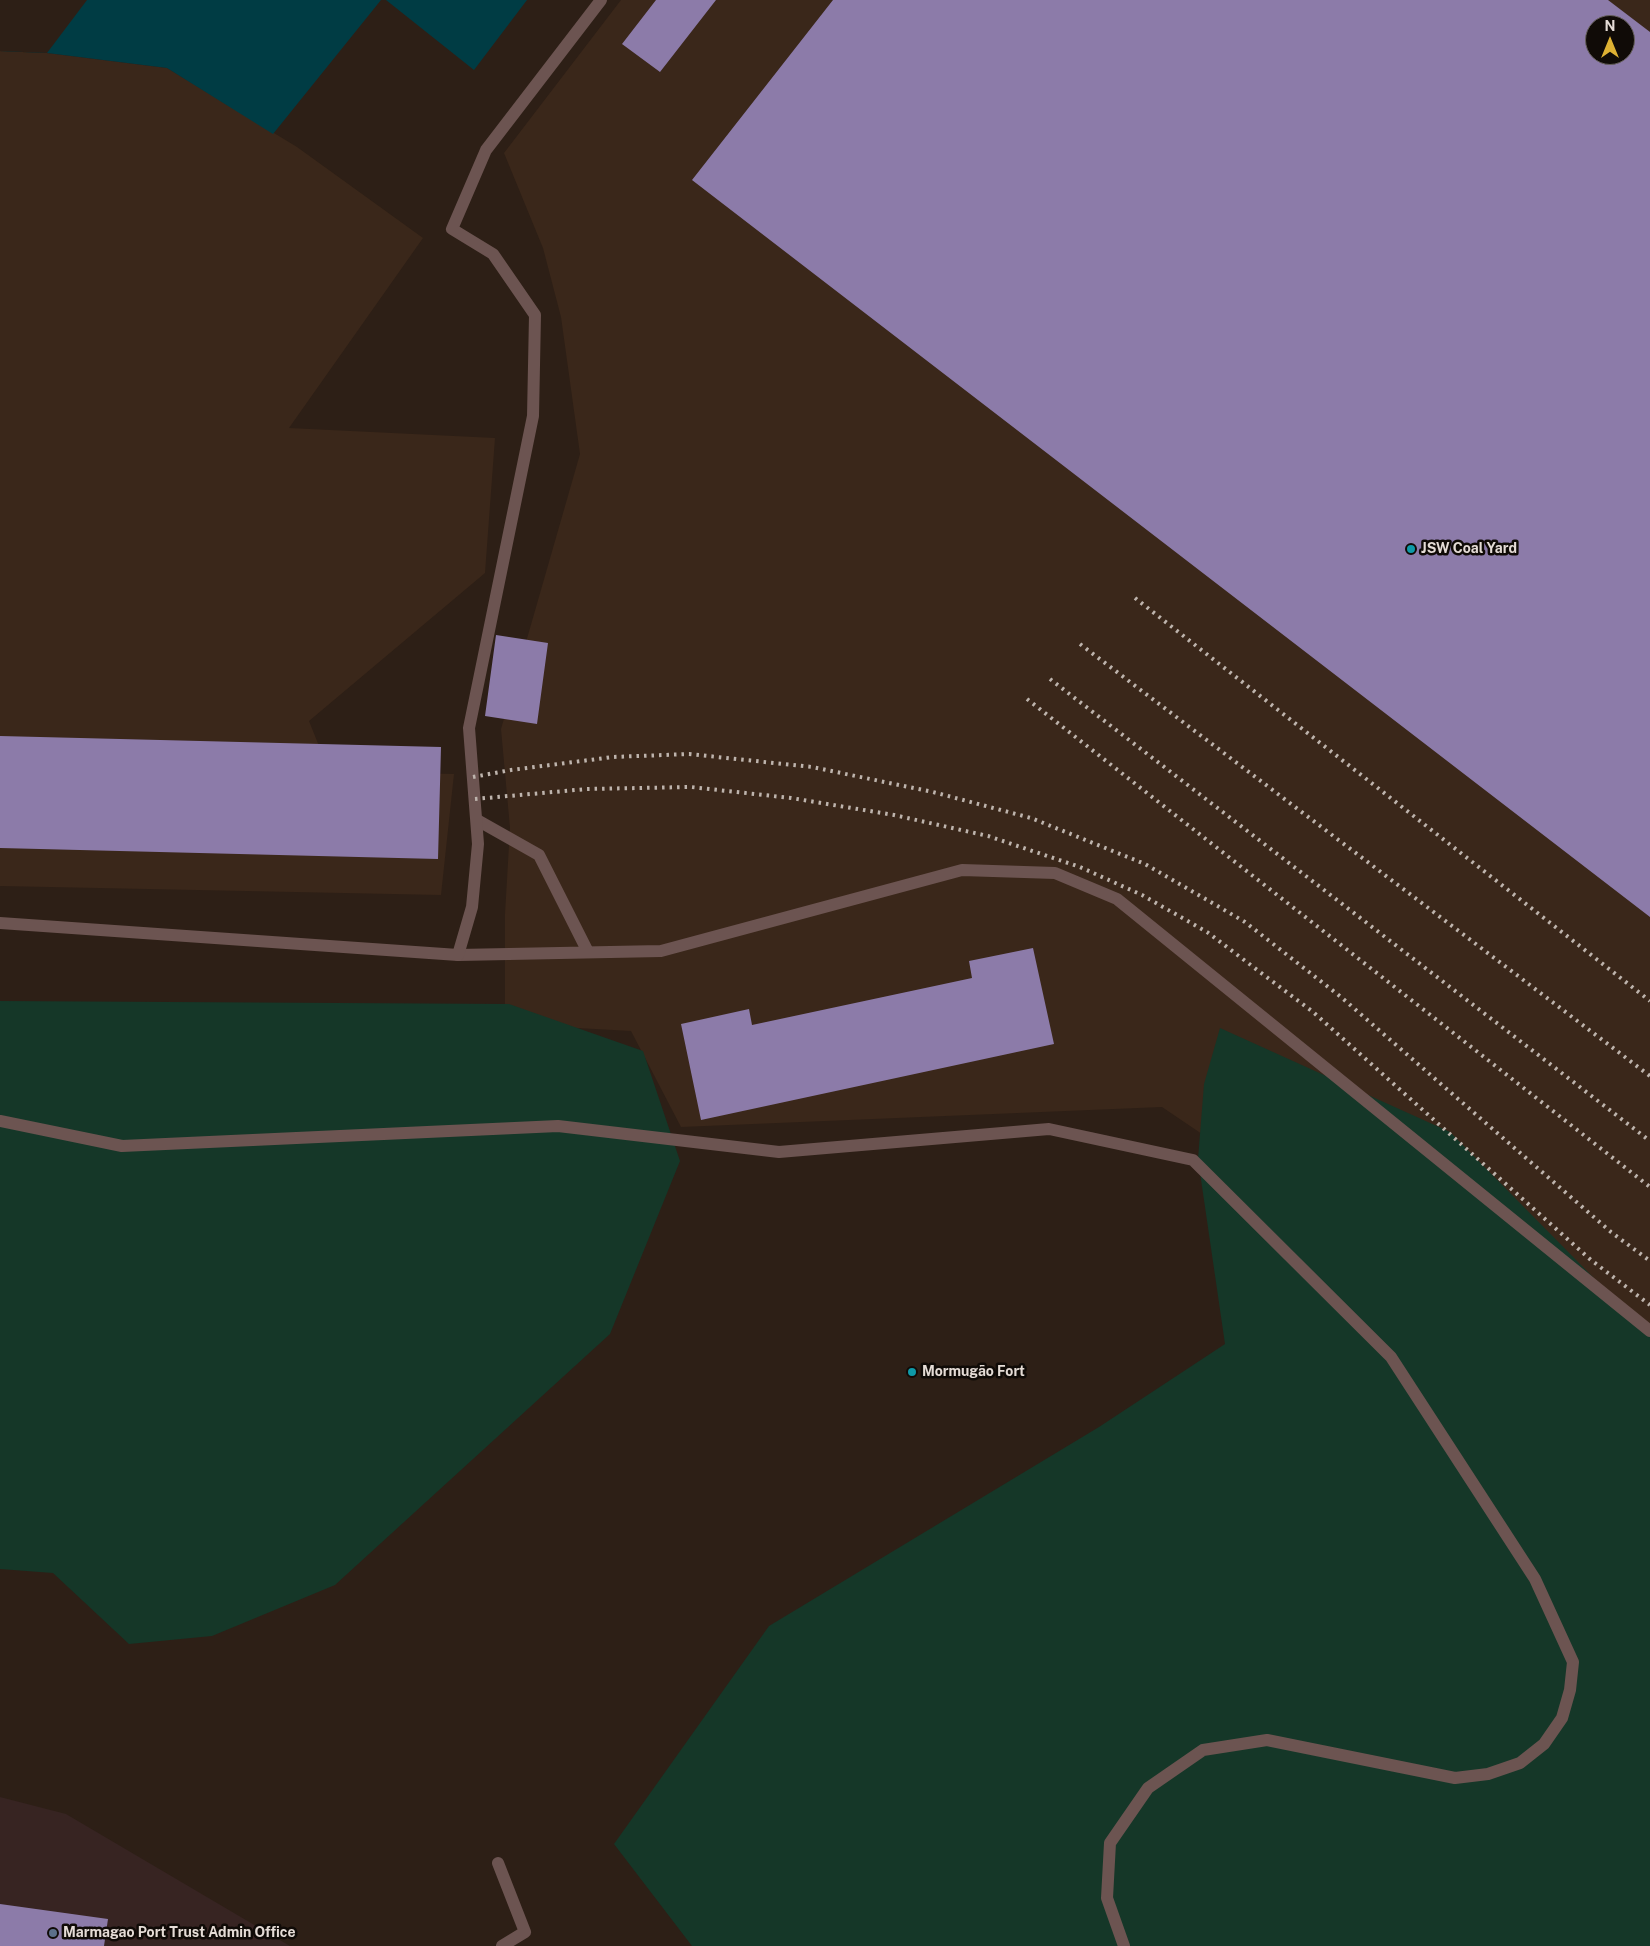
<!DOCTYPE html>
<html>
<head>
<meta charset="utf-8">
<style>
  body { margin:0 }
  #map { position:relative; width:1650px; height:1946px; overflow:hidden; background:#2d1f16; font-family:"Public Sans",sans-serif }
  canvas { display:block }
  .north { position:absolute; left:1585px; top:15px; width:50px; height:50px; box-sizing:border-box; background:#100b07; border:1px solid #655f5a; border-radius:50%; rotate:0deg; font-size:14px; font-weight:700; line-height:20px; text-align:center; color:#e5dcd6 }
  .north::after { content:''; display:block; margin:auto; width:18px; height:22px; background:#deb133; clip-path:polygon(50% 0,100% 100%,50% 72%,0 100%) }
</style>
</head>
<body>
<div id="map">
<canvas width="1650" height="1946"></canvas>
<div class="north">N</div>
</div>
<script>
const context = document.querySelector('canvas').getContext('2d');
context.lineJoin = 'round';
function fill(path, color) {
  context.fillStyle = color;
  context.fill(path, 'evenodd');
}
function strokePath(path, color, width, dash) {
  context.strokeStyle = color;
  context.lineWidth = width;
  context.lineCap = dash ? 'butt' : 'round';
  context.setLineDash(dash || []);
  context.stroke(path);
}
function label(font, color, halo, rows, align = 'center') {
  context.font = font + ' "Public Sans",sans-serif';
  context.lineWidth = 5;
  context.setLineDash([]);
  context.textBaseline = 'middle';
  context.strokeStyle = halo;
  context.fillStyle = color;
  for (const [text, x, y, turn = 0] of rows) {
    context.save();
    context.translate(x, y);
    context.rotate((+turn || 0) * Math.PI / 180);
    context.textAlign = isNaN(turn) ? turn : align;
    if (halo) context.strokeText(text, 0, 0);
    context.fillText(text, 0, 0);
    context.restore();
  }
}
fill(new Path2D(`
  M0,1797L66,1814L290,1946H0Z`), '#372422');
fill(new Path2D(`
  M621,0H1650V1437L1162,1107L681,1127L631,1031L505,1024V914L510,828L501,729L580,454L561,317L543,248L504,153ZM1595,25H1625V55H1595Z
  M0,51L47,53L167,68L297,147L423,238L289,428L495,438L485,573L309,721L329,771L454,774L441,895L0,886Z`), '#3a271a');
fill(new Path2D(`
  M0,1001L509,1004L643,1051L680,1161L610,1334L335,1585L212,1636L129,1644L53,1573L0,1569Z
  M1220,1028L1450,1132L1650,1335V1946H692L614,1844L769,1626L1099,1427L1225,1344L1198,1159L1204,1084Z`), '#153728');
fill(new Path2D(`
  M0,0H381L273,134L167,68L47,53L0,51Z
  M386,0H527L474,70Z`), '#003c44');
fill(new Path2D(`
  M0,0H87L47,53L0,51Z`), '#2d1f16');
fill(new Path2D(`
  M656,0H716L660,72L622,44Z
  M833,0H1608L1650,32V917L692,180ZM1595,25H1625V55H1595Z
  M496,635L548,643L537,724L485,716Z
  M0,736L441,747L438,859L0,848Z
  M1033,948L1054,1044L701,1120L681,1024L749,1009L752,1025L972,978L969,961Z
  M0,1904L108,1919L104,1946H0Z`), '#8c7ba9');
strokePath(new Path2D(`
  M477,820L539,855L588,952
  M458,955L661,951L962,870L1055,873L1117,899L1650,1331`), '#6c5451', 12);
strokePath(new Path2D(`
  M0,923L458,955L472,907L478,844L469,728L533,416L535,315L493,254L452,229L486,150L601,0
  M498,1863L525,1932L502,1946`), '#6c5451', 12);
strokePath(new Path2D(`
  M0,1121L122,1146L558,1126L779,1152L1049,1129L1193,1160L1391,1357L1535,1579L1573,1662L1570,1690L1562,1718L1544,1744L1520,1763L1488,1774L1455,1778L1267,1740L1203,1750L1148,1788L1110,1843L1107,1898L1124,1946`), '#6c5451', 12);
strokePath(new Path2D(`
  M1135,598L1650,1001
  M1080,644L1650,1076
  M1050,679L1650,1141
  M1027,699L1650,1187
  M473,777L511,770L613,757L689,754L812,767L933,792L1031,818L1145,864L1245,922L1341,997L1611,1232L1650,1261
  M475,799L587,789L691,787L791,798L894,815L988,836L1080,867L1142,895L1207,932L1313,1012L1591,1260L1650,1305`), '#beb4ad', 4, [2.5, 5]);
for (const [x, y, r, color] of [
  [1411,549,5,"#0f9aa8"],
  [912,1372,5,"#0f9aa8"],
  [53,1933,5,"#5c6f8a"]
]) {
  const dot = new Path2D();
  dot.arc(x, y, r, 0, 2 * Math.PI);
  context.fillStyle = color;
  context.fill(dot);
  strokePath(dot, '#100b07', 2);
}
label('bold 14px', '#e5dcd6', '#100b07', [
  ["JSW Coal Yard",1421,549],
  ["Mormugão Fort",922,1372],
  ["Marmagao Port Trust Admin Office",63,1933]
], 'left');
</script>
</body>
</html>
